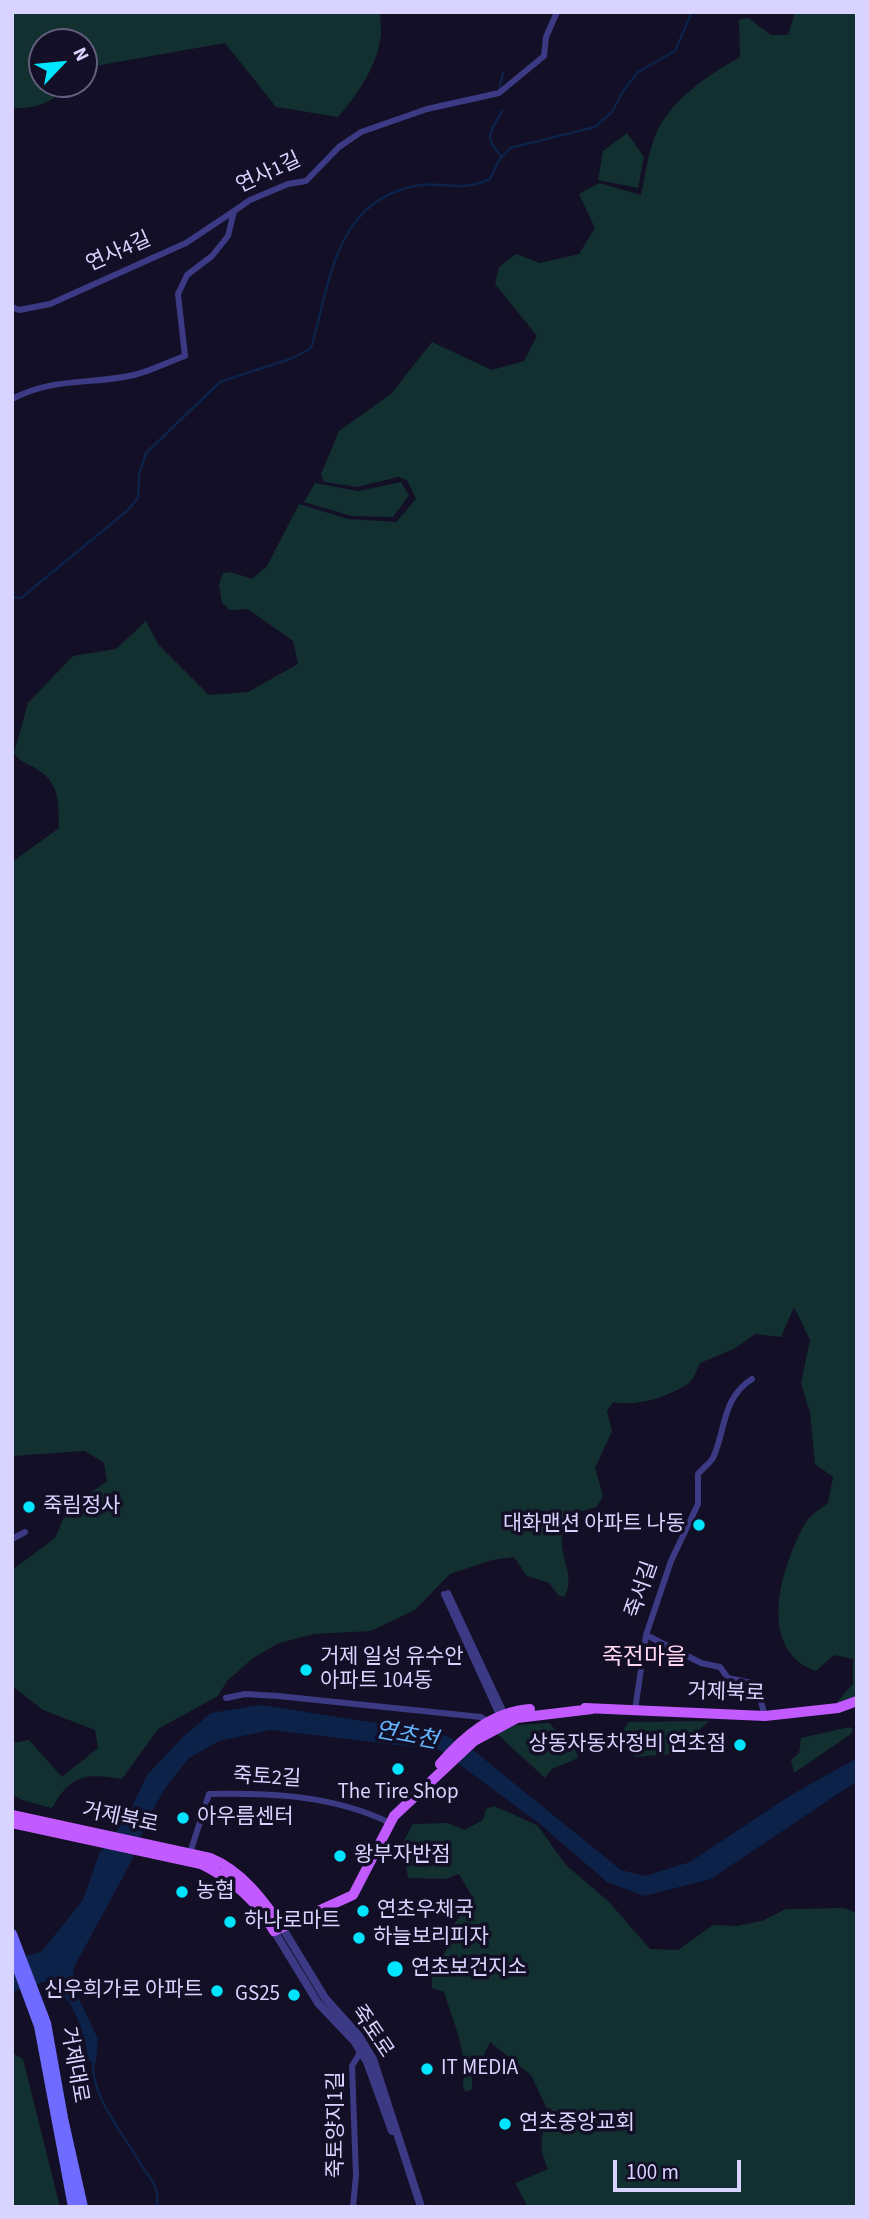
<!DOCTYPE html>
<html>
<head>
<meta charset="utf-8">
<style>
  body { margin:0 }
  #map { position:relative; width:869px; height:2219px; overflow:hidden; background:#130f26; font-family:"Source Sans 3",sans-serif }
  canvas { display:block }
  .frame { position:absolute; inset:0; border:14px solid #d9d4ff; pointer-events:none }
  .north { position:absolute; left:28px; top:28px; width:70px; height:70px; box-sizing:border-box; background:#130f26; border:2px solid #625e7d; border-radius:50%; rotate:64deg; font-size:19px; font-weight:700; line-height:28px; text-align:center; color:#d9d4ff }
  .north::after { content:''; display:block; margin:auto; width:24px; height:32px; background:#00e5ff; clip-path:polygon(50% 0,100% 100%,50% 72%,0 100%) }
  .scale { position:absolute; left:613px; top:2160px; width:128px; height:32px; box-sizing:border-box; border:4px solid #d9d4ff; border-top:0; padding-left:9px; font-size:21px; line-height:24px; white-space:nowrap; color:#d9d4ff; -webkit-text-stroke:5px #130f26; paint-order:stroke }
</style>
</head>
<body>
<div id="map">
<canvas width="869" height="2219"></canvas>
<div class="frame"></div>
<div class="north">N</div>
<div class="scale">100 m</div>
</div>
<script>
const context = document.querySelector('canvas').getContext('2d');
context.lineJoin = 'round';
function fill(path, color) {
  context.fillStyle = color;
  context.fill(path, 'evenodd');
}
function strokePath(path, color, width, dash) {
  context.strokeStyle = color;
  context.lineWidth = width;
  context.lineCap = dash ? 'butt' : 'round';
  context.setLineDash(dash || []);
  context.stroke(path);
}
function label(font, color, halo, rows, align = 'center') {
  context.font = font + ' "Source Sans 3","Noto Sans KR",sans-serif';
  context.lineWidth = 7;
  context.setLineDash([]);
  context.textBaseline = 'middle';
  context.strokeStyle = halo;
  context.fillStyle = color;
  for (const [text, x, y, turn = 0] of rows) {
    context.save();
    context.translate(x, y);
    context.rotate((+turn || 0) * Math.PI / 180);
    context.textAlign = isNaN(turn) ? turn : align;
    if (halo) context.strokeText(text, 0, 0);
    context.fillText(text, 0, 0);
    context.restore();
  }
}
fill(new Path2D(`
  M12,12H381C379,20 382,27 381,34C378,65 358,94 338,117L276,107L225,43L84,68V42H42V84H68C58,102 31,110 12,108Z
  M795,12H857V1702L836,1703L853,1684V1659L834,1655L816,1671C764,1653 776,1589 793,1549C797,1539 803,1524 811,1516C816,1511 823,1507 828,1503L833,1477L815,1464L810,1413L801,1383L810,1340L794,1307L781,1337L755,1334L734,1349L700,1363C697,1369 694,1379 689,1383C668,1397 637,1407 613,1402L607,1411L612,1431L595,1468L603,1496L597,1507L568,1515C550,1551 578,1570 565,1596H559L549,1583L527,1576L514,1557L492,1560L450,1574L415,1610L371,1631L314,1634L279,1643L253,1658L227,1681L218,1696L158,1729L122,1779C86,1773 71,1774 52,1808L22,1800L12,1794V1743L29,1740L62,1777L98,1748L95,1730L43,1710L12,1686V1570L55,1538L67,1510L107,1481L104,1463L85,1451L12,1456V862L59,828C58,807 61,786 41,772C31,764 23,765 14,753L28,703L73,656L116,649L146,621L158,644L209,695L248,692L298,664L293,641L248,609L230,610L222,603L219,584L223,573L231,572L252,579L267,566L299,504L348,519L396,522L416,499L407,480L398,477L357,487L324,482L321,474L339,431L391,394L432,342L492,370L524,361L537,336L495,284L499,267L516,254L540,263L579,254L595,228L579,194L599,183L641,195C645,176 648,154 655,136C669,101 708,75 740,57L739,20L748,18L771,35H788Z
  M627,133L644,157L638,188L598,180L603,151Z
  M401,482L409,495L393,517L351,516L304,502L315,483L358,491Z
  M709,1721L692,1737L685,1753L634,1757L636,1748L632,1739L616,1740L629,1722Z
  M549,1723L575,1750L578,1758L552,1769L545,1778L495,1732L518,1725Z
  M849,1727L853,1729L851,1734L794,1773L791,1760L799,1753L801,1738Z
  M494,1806L537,1825L566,1865L609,1902L650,1949L678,1950L713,1925L736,1926L762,1921L786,1909L844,1908L857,1913V2207L527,2205L515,2183L548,2169C537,2143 542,2139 549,2113L531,2075L490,2042L472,2079V2089L466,2092L463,2087C468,2052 454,2025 444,1992L432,1988V1971L455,1937L452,1926L474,1900L459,1874L446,1879L408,1878L403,1842L413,1824L448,1823L464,1830L483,1820L486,1809Z
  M12,2053L23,2059L60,2207H12Z`), '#12302f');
fill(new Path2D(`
  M261,1705L440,1733L473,1750L621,1870L645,1876L690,1862L791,1795L857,1758V1781L711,1879L644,1896L607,1882L541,1825L440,1750L271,1730L219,1741L189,1758L166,1787L149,1816L131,1862L74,1967L72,1984L98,2039L96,2063L89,2061C84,2029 75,2003 50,1980L12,1992V1960L41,1952L83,1900L99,1854L128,1816L147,1775L184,1736L211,1713Z`), '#0c2248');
strokePath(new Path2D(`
  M499,90L503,73
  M501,156C483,136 490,133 502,111
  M12,597L21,598L128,510L138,498L139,475L146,453L220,382L293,358L311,348C330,285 333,206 410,187C440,179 457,194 490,179L499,160L510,148L595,127L612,112L623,91L638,72L675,51L692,12
  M93,2061C90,2096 124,2134 140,2163C151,2182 159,2182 157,2207`), '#0c2248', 2.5);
strokePath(new Path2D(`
  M12,307L19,310L50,304L186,243L234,211
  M12,399C54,377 89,385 134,375C151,371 168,362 185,356L178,294L187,275L212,256L228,236L234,211L250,200L288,184L306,181L339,147L361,132L427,109L499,93L544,56L546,37L557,12
  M12,1539L25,1532
  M448,1593L506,1717
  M444,1594L500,1717
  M646,1635L701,1663L720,1667L728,1678L756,1684L765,1716
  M226,1698L245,1694L278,1696L481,1717L489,1722
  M635,1710L646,1635L671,1561L698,1504V1474C702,1469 710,1463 713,1458C726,1429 722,1398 752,1379
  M189,1856L209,1794C271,1793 333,1795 390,1823
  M353,2207L356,2175L352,2066L361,2051`), '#3d3a85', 6);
strokePath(new Path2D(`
  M282,1927L325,1998L359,2036L373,2059L421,2207
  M274,1931L318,2003L354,2041L367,2062L392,2131`), '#3d3a85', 8);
strokePath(new Path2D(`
  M12,1934L46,2023L63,2118L83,2207
  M12,1953L39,2026L73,2207`), '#6f6bff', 10);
strokePath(new Path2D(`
  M585,1708L765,1716L838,1708L857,1701
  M440,1764C464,1736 492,1712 530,1709
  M12,1815L210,1858C242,1871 263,1900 282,1927
  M12,1823L201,1864C232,1879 257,1901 274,1931L353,1895L394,1816L474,1741L517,1718L592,1709`), '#c25bff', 10);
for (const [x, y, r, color] of [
  [29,1507,7,"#00e5ff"],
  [699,1525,7,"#00e5ff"],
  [306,1670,7,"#00e5ff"],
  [740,1745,7,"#00e5ff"],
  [398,1769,7,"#00e5ff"],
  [183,1818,7,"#00e5ff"],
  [340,1856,7,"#00e5ff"],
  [182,1892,7,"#00e5ff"],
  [363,1911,7,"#00e5ff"],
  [230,1922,7,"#00e5ff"],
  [359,1938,7,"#00e5ff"],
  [395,1969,9,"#00e5ff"],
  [217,1991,7,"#00e5ff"],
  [294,1995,7,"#00e5ff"],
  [427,2069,7,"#00e5ff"],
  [505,2124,7,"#00e5ff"]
]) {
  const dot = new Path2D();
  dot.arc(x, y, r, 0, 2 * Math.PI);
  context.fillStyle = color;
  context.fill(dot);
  strokePath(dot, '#130f26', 2.5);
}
label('21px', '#d9d4ff', '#130f26', [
  ["연사1길",269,174,-25],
  ["연사4길",119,253,-24],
  ["죽서길",643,1590,-71],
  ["거제북로",726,1694,2],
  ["죽토2길",267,1779,3],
  ["거제북로",120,1819,12],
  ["죽토로",371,2032,56],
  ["거제대로",73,2065,80],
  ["죽토양지1길",337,2125,-90]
]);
label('21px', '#d9d4ff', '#130f26', [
  ["죽림정사",43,1507],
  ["대화맨션 아파트 나동",685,1525,"right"],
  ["거제 일성 유수안",320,1658],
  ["아파트 104동",320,1682],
  ["상동자동차정비 연초점",726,1745,"right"],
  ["The Tire Shop",398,1793,"center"],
  ["아우름센터",197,1818],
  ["왕부자반점",354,1856],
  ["농협",196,1892],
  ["연초우체국",377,1911],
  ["하나로마트",244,1922],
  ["하늘보리피자",373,1938],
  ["연초보건지소",411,1969],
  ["신우희가로 아파트",203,1991,"right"],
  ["GS25",280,1995,"right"],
  ["IT MEDIA",441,2069],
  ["연초중앙교회",519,2124]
], 'left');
label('23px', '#ffd6f0', '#130f26', [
  ["죽전마을",644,1659]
]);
label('italic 23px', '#62b6ff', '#130f26', [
  ["연초천",406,1737,11]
]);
</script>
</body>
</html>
